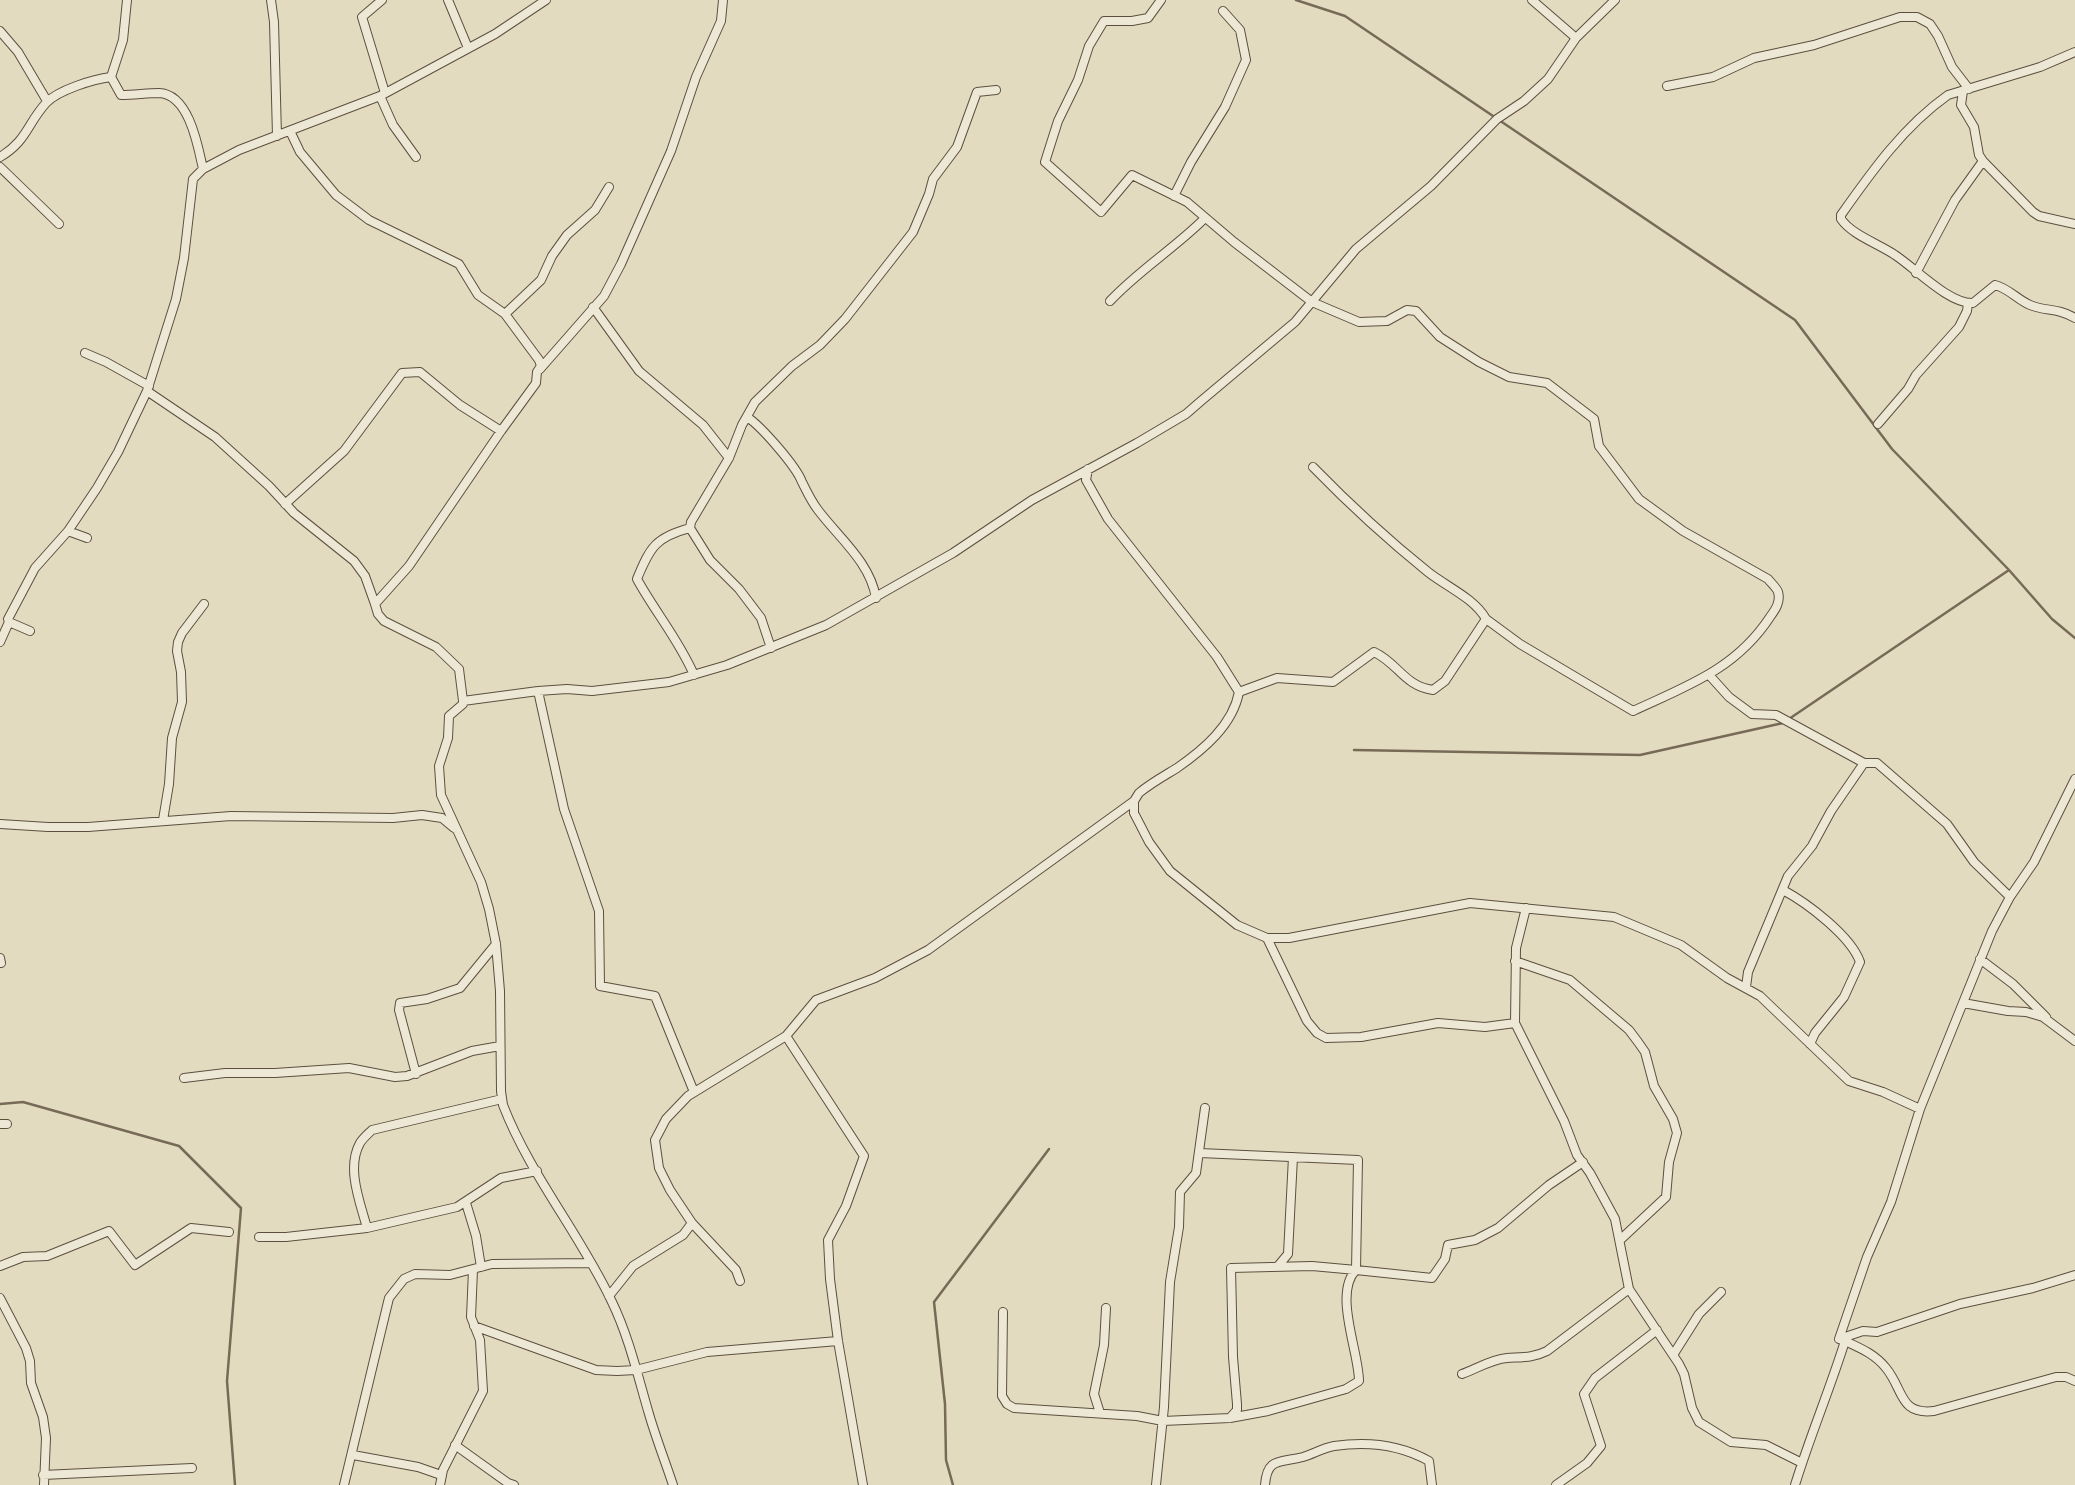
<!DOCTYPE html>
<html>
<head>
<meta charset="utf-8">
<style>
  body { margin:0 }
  canvas { display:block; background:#e3dbc0 }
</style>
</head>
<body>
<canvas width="2075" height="1485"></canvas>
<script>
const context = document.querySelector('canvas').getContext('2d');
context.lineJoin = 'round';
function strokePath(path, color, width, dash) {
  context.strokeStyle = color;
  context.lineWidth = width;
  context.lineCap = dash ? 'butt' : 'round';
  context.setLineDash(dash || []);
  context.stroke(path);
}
strokePath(new Path2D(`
  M1296,0L1345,16L1795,320L1892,449L2009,570L2052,619L2075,638
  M1354,750L1640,755L1783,723L2009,570
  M0,1104L23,1102L179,1146L241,1208L227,1381L235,1485
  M953,1485L946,1460L945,1404L934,1302L1049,1149`), '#776a57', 2.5);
const minor = new Path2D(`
  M271,0L274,22L277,136
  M382,0L362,17L385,93
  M448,0L468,48
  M1161,0L1148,18L1132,21H1104L1089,46L1078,80L1058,121L1045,162L1101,212L1132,175L1187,202L1234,242L1312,302L1359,322L1387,321L1407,310L1416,311L1440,337L1479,362L1509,377L1547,383L1594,419L1599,446L1639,499L1683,531L1768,579C1771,583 1777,588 1778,592C1781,602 1775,610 1770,617C1736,669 1687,686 1633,711L1520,644L1486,619
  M0,31L18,52L47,101
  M1576,38L1615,0
  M2075,52L2040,67L1948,95C1904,126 1872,171 1841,215V219C1852,235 1879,244 1895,255C1915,268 1949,304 1973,303L1995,285C2008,288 2018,300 2030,305C2047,312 2056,307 2075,318
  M111,77L123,40L127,0
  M1667,86L1713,77L1754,58L1814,45L1900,17H1917L1930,24L1938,36L1952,67L1969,89
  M1963,91L1961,105L1974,127L1979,155L1983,161L2033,212L2039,216L2075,224
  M380,96L393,125L416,157
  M290,131L300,152L336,195L369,220L459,264L478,295L505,314
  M0,157C27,141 27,124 46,103C58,90 94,79 111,77L121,95C134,95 147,93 159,93C189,94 198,146 203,169
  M0,167L59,224
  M1174,196L1191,162L1225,107L1246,60L1240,30L1223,11
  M1916,273L1955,200L1983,161
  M1110,301C1139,270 1175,248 1205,218
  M593,307L639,371L703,425L729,458
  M85,353L106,362L149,386
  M540,369L604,296L621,264L671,151L696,77L721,21L723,0
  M147,391L215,437L269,486L294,513L354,561L365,576L375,604
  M747,417C761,426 796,466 802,482C807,492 811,501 818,510C839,538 870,562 876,598
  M1878,424L1908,389L1916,375L1959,327L1967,311L1968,303
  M1088,469L1086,480L1108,519L1217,657L1239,692C1233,725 1203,750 1177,768C1164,776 1151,783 1139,793L1134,801V813L1149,842L1170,871L1237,925L1267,938H1289L1470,903L1614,917L1681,945L1727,978L1760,996L1849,1081L1883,1092L1920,1109
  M285,504L344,451L402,373L420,372L460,405L501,431
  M690,528L691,522L729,458L742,425L755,402L792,366L820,345L845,319L913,232L929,194L933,179L957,147L977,92L996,90
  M690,528C656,537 650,547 637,579C655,612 679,640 694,675
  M690,528L710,560L739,589L761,618L771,648
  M68,531L87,538
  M9,622L30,631
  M0,642L9,622L8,619L35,568L68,531L97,488L118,452L147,391L176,299L184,258L193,179L203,169L239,150L380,96L495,34L546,0
  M1710,676L1729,697L1752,714L1776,715L1864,763L1831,811L1812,846L1788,876L1748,972L1746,987
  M538,691L564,809L599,911L600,986L655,996L694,1092
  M1239,692L1277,678L1333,682L1374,652C1398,663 1404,686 1433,690L1445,681L1486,619C1474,598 1447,587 1428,572C1387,539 1349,504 1313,467
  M463,701L459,669L436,647L384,621L378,614L375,604L409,566L501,431L536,383L537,372L541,366L539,360L505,314L541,280L552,256L567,235L595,210L609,187
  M1864,763H1877L1947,824L1974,862L2010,897
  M163,820L169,784L172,738L182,702L181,672L177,651L178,642L182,633L204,604
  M0,824L48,827H88L231,816L393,818L422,815L442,818L454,828
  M1783,890C1807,903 1851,936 1860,962L1844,997L1815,1033L1810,1044
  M1526,908L1516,948L1515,1023L1564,1121L1577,1155L1590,1173L1615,1219L1629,1289L1679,1364L1684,1374L1692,1408L1699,1422L1731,1442L1766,1445L1802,1463
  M1267,938L1307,1021L1317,1033L1326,1038L1361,1037L1438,1023L1485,1027L1515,1023
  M0,958L1,963
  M1980,959L2013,984L2046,1017
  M1515,961L1570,980L1629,1030L1638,1042L1645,1052L1654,1086L1673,1119L1677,1133L1669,1162L1666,1197L1620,1240
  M1963,1003L2008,1011L2026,1012L2043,1017L2075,1041
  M786,1036L864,1156L846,1206L828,1240L830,1279L838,1341L863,1485
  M416,1074L399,1010L400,1003L427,999L460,988L496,944
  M184,1078L225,1073H275L349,1068L395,1077L407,1076L472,1051L500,1046
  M0,1124H7
  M1200,1153L1358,1160L1356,1270L1312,1266L1231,1268L1233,1357L1237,1404V1410L1230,1418
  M466,1203L476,1236L481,1267
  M692,1223L736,1270L740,1281
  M367,1228C360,1202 346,1168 360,1143C363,1138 368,1134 372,1130L502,1099
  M259,1237H286L367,1228L457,1207L501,1178L537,1171
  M0,1266L23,1257L47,1256L109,1231L135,1265L191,1228L229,1232
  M1278,1266L1288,1254L1293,1157
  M609,1296L633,1266L683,1235L692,1223L670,1190L659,1168L655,1140L666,1119L688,1096L786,1036L816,1000L875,978L928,950L1134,801
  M0,1298L26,1348L30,1361L31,1383L43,1417L46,1438L44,1485
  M1003,1312L1002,1396L1007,1404L1014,1408L1137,1416L1163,1421L1230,1418L1268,1411L1346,1389L1359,1381C1359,1352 1333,1293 1356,1270L1432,1278L1445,1259L1448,1245L1475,1240L1498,1228L1549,1185L1583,1162
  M474,1326L596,1370L617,1371L636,1370L707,1352L838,1341
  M1839,1339L1863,1331L1877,1332L1960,1304L2033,1288L2075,1275
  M1845,1341C1860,1348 1875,1354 1886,1368C1904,1390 1899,1415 1934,1411L2056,1377H2066L2075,1381
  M1673,1355L1699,1314L1721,1292
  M1462,1374C1476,1369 1492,1359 1507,1358C1522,1357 1533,1358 1547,1351L1629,1289
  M1100,1413L1094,1394L1104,1345L1106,1308
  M455,1445L508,1483L514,1485
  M353,1455L418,1467L441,1475
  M43,1475L192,1468
  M344,1485L389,1298L404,1279L415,1274L450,1275L492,1264L591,1263
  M440,1485L443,1470L483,1391L480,1340L471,1317L473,1270
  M673,1485C665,1461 656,1438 649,1414C638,1377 629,1337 612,1302C580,1234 530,1175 503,1105L501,1091L500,991L496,944L489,909L481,882L441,795L439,766L448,738L449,716L463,704V701L538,691L567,689L592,691L669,682L727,665L826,625L953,553L1032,500L1137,443L1186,414L1201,401L1295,322L1356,249L1431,186L1497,119L1524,101L1548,79L1576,38L1532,0
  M1156,1485L1164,1407L1170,1282L1179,1227L1180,1192L1196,1173L1205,1108
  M1265,1485C1267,1457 1280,1463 1303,1457C1313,1454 1323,1448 1334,1446C1368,1441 1399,1444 1429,1461L1432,1485
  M1556,1485L1587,1463L1601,1446L1584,1394L1595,1378L1657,1330
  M1795,1485C1810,1436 1830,1389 1845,1341L1839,1339L1867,1257L1891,1202L1920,1109L1992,931L2010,897L2034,862L2075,779`);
strokePath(minor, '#5d4f3e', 10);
strokePath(minor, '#ede8d6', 8);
</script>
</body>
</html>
